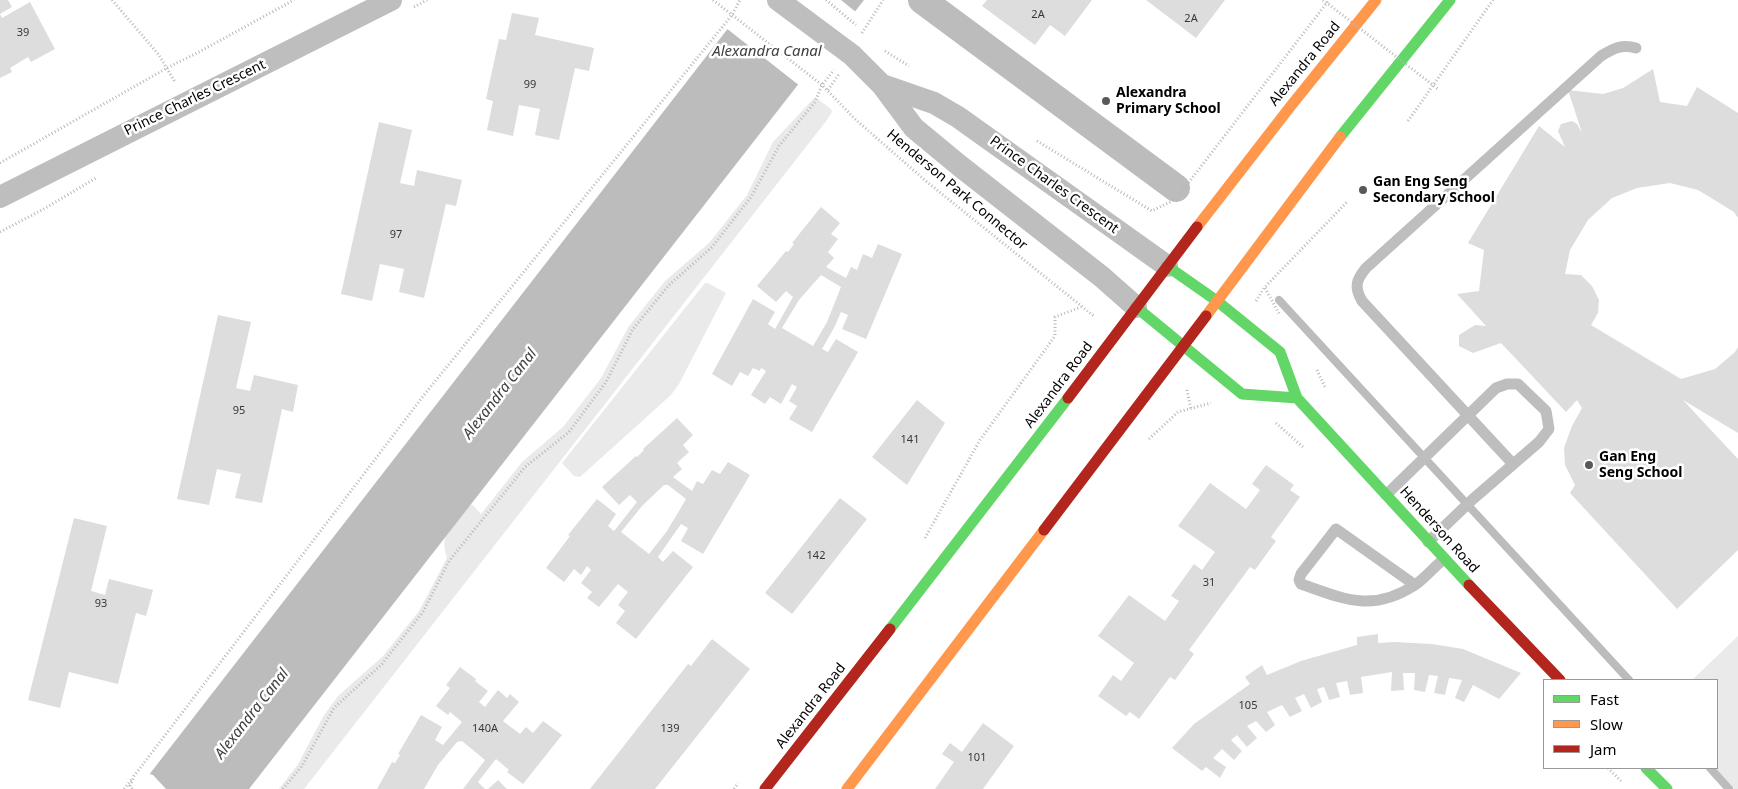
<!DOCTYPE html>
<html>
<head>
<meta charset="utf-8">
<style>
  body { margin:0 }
  #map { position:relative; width:1738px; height:789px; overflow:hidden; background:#fff; font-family:"Noto Sans",sans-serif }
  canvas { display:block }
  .legend { position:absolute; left:1543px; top:679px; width:175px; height:90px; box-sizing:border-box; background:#fff; border:1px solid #999; margin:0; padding:6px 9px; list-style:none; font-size:15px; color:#000 }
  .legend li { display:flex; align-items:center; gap:10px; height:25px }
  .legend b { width:25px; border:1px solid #999 }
</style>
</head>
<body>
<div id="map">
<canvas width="1738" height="789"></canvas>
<ul class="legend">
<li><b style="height:6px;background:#63d668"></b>Fast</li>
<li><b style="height:6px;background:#ff974d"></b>Slow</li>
<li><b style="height:6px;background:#b3261e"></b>Jam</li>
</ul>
</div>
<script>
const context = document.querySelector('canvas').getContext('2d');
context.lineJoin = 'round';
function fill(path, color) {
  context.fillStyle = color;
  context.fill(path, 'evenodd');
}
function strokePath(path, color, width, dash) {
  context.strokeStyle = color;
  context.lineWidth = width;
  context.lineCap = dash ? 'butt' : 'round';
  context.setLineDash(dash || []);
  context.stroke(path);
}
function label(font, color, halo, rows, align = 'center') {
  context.font = font + ' "Noto Sans",sans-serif';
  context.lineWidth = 5;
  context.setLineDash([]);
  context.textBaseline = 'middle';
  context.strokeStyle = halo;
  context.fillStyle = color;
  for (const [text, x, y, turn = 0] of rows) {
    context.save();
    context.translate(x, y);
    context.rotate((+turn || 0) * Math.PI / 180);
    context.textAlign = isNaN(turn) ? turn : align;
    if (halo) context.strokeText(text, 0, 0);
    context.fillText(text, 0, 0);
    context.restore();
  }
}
fill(new Path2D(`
  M815,97L831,109L832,112L827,120L304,789H279L298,764L324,715L338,696L383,656L419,611L447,558C439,532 451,524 465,504L473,505L481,514L522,462L563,427L601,378L629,326L665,281L709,243L747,195L773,142Z
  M705,283H708L726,293L679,384L671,395L580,477L574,476L562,463Z
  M1738,636V789H1734L1714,768H1717V680H1692Z`), '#eaeaea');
fill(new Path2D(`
  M750,0H864L249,789H138Z`), '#bcbcbc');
fill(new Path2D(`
  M747,0H841L857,13L800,86L726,28Z
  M147,773L153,775L166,789H135Z`), '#fff');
strokePath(new Path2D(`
  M1279,300L1629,680
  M1710,768L1729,789`), '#bcbcbc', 8);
strokePath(new Path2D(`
  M922,0L1176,188`), '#bcbcbc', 28);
fill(new Path2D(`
  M0,0H8L12,7L0,14L2,18L30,2L55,49L31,62L28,57L10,68L12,72L0,78Z
  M987,0H1092L1065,36L1050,25L1035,45L982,6Z
  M1146,0H1225L1196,38Z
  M512,13L539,18L535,35L594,48L589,71L575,68L559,140L535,135L540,109L519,105L513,136L487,130L493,101L486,99L499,39L506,40Z
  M1653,69L1660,102L1687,106L1697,87L1738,113V218L1734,212L1698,190L1670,183L1637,188L1612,198L1588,220L1570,250L1565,274L1581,275L1592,286L1599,300L1598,313L1591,325L1681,379L1715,369L1735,352L1738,347V433L1683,400L1738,459V550L1677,609L1570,493L1575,485L1565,465L1564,448L1572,426L1582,408L1577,400L1566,412L1501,343L1473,353L1459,346V335L1475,325L1486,326L1457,294L1479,291L1484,250L1468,243L1539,126L1565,147L1558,131L1561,124L1572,121L1577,124L1582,133L1568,90L1603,94L1623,88Z
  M379,122L412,130L400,183L414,186L417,170L462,180L456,206L446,204L424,298L399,292L404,269L380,264L372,301L341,294Z
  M821,207L840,223L831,234L838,239L828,252L834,258L826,267L846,278L851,267L857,270L863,254L872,258L878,244L902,254L866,339L842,329L848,315L841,312L835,326L822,349L828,352L836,339L858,352L812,432L789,419L797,406L789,401L797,387L792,384L781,404L770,397L765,404L751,395L766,371L761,368L760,371L753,368L748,376L740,372L732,386L712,374L753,299L775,312L768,324L775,329L793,297L786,291L776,302L757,286L786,251L788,252L794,244L792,243ZM821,275L841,287L827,322L813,346L782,328L799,300Z
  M218,315L251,322L236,388L250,391L254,375L298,385L293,412L282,409L262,503L235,498L241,474L217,469L209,505L177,499Z
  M917,400L945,423L907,485L872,457Z
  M677,418L693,435L683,445L689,452L677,463L682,469L673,477L692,491L697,481L703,484L712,470L720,474L728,462L750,475L703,554L681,541L688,528L681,524L658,557L663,562L673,551L693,567L636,639L616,623L625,611L618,605L628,592L618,584L599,607L587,598L592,592L581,583L591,570L587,566L581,575L574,569L564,582L546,568L570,536L568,535L597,499L616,514L608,526L614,531L637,502L630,495L619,505L602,487L636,456L637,457L644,450L643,449ZM664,485H668L686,499L667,531L649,554L621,532L642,506Z
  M1266,465L1294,485L1290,490L1300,497L1271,537L1276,541L1255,570L1250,567L1189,650L1194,654L1175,680L1170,677L1139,719L1130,712L1126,716L1098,696L1113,675L1121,681L1134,663L1098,636L1129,595L1165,621L1179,601L1171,596L1194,564L1202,570L1215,552L1178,526L1210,483L1246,509L1260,490L1252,484Z
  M840,498L867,519L792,614L765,593Z
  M74,518L107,526L91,591L105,595L109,579L153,590L146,616L136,613L118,684L69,672L60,708L28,700Z
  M1378,634V643L1395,642L1432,644L1463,649L1521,673L1499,699L1473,685L1464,702L1455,698L1462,680L1449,678L1445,695L1434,693L1438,676L1429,675L1425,692L1414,690L1415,673H1403L1404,690L1391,691L1392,672L1361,677L1363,693L1350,695L1347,681L1336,683L1340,697L1329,700L1324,687L1317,689L1322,702L1311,708L1304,694L1295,698L1302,711L1290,717L1282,705L1267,712L1275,725L1266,732L1256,721L1247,726L1257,738L1247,747L1237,735L1231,740L1242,751L1234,760L1222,749L1213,758L1226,767L1220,778L1206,767L1202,771L1172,748L1194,724L1250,684L1245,677L1262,665L1267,675L1301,661L1357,645V637Z
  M712,639L750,669L655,789H590L688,664L691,666Z
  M460,667L476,679L475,681L488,691L479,702L485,707L498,690L507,698L510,694L519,702L503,721L520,734L526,727L533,733L543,721L562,735L523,784L507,772L509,770L496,759L478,782L485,789H463L485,760L462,741L457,742L438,765L424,789H377L392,762L395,763L400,755L398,754L421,715L442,727L435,740L443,745L462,722L450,712L448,715L436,706L450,688L446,685Z
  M983,723L1014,746L983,789H935L954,762L942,754L950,743L962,752Z
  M498,780L507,789H488Z`), '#ddd');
strokePath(new Path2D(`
  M112,0L159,55L175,82
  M713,0L822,85L856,120L927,182L1095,317
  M826,0L856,25
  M414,7L427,0
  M862,33L883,0
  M885,51L909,66
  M828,90L839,74
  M1408,121L1493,0
  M1037,141L1152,211L1176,199L1329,0
  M0,163L167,68L197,53L294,0
  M0,232L42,210L96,178
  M1265,288L1280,315
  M1256,301L1264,288L1347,202
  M1317,370L1325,387
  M1187,390L1191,409
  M1276,423L1303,447
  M1149,439L1178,412L1211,403
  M925,538L980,440L1055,336V317L1081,307
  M1608,768L1621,781
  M124,789L132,779
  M132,789L130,786L134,776L424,395L732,15L740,0
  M283,789L302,766L334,708L382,664L423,612L449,561L525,467L569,432L606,382L633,329L669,285L712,247L751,197L779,146L815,102L822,85L834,70
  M734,789L738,783`), '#b8b8b8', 3, [1, 2.5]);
strokePath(new Path2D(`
  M1513,464L1362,301C1354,287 1356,280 1366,268L1601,56C1614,48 1622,44 1636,48
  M1386,495L1496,388L1507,384H1518L1546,411L1549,429L1539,442L1473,499L1428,542
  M1415,585L1336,529L1301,574L1299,580L1301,584C1344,599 1372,613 1415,585C1425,578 1434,567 1444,559`), '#bebebe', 11);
strokePath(new Path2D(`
  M778,0L852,55L882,85L914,128L960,166L1102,277L1136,307
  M882,85L934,103L958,117L1167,266
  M0,197L391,0`), '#bebebe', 22);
strokePath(new Path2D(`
  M1340,137L1450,0
  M1167,266L1217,301L1280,352L1297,398L1469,585
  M1136,307L1242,394L1297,398
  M890,629L1068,398
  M1646,768L1667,789`), '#63d668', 11);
strokePath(new Path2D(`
  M1197,227L1290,107L1376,0
  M1206,316L1340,137
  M847,789L1044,530`), '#ff974d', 11);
strokePath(new Path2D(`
  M1068,398L1197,227
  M1044,530L1206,316
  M1469,585L1560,680
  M765,789L890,629`), '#b3261e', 11);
strokePath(new Path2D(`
  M1323,0L1438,89`), '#b8b8b8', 3, [1, 2.5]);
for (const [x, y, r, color] of [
  [1106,101,5,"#595959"],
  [1363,190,5,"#595959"],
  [1589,465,5,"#595959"]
]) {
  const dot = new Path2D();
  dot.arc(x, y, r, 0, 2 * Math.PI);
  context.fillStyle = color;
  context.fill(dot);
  strokePath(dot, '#fff', 2);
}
label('11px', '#373737', null, [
  ["2A",1038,15],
  ["2A",1191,19],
  ["39",23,33],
  ["99",530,85],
  ["97",396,235],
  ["95",239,411],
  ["141",910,440],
  ["142",816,556],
  ["31",1209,583],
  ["93",101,604],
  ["105",1248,706],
  ["140A",485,729],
  ["139",670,729],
  ["101",977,758]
]);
label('14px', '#000', '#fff', [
  ["Alexandra Road",1305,64,-51],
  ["Prince Charles Crescent",195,98,-26],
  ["Prince Charles Crescent",1054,185,36],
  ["Henderson Park Connector",957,190,40],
  ["Alexandra Road",1059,385,-53],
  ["Henderson Road",1439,530,48],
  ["Alexandra Road",811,706,-52]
]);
label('bold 14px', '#000', '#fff', [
  ["Alexandra",1116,93],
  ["Primary School",1116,109],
  ["Gan Eng Seng",1373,182],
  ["Secondary School",1373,198],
  ["Gan Eng",1599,457],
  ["Seng School",1599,473]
], 'left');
label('italic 15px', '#414141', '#fff', [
  ["Alexandra Canal",767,52],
  ["Alexandra Canal",500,394,-52],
  ["Alexandra Canal",252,714,-52]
]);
</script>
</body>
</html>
